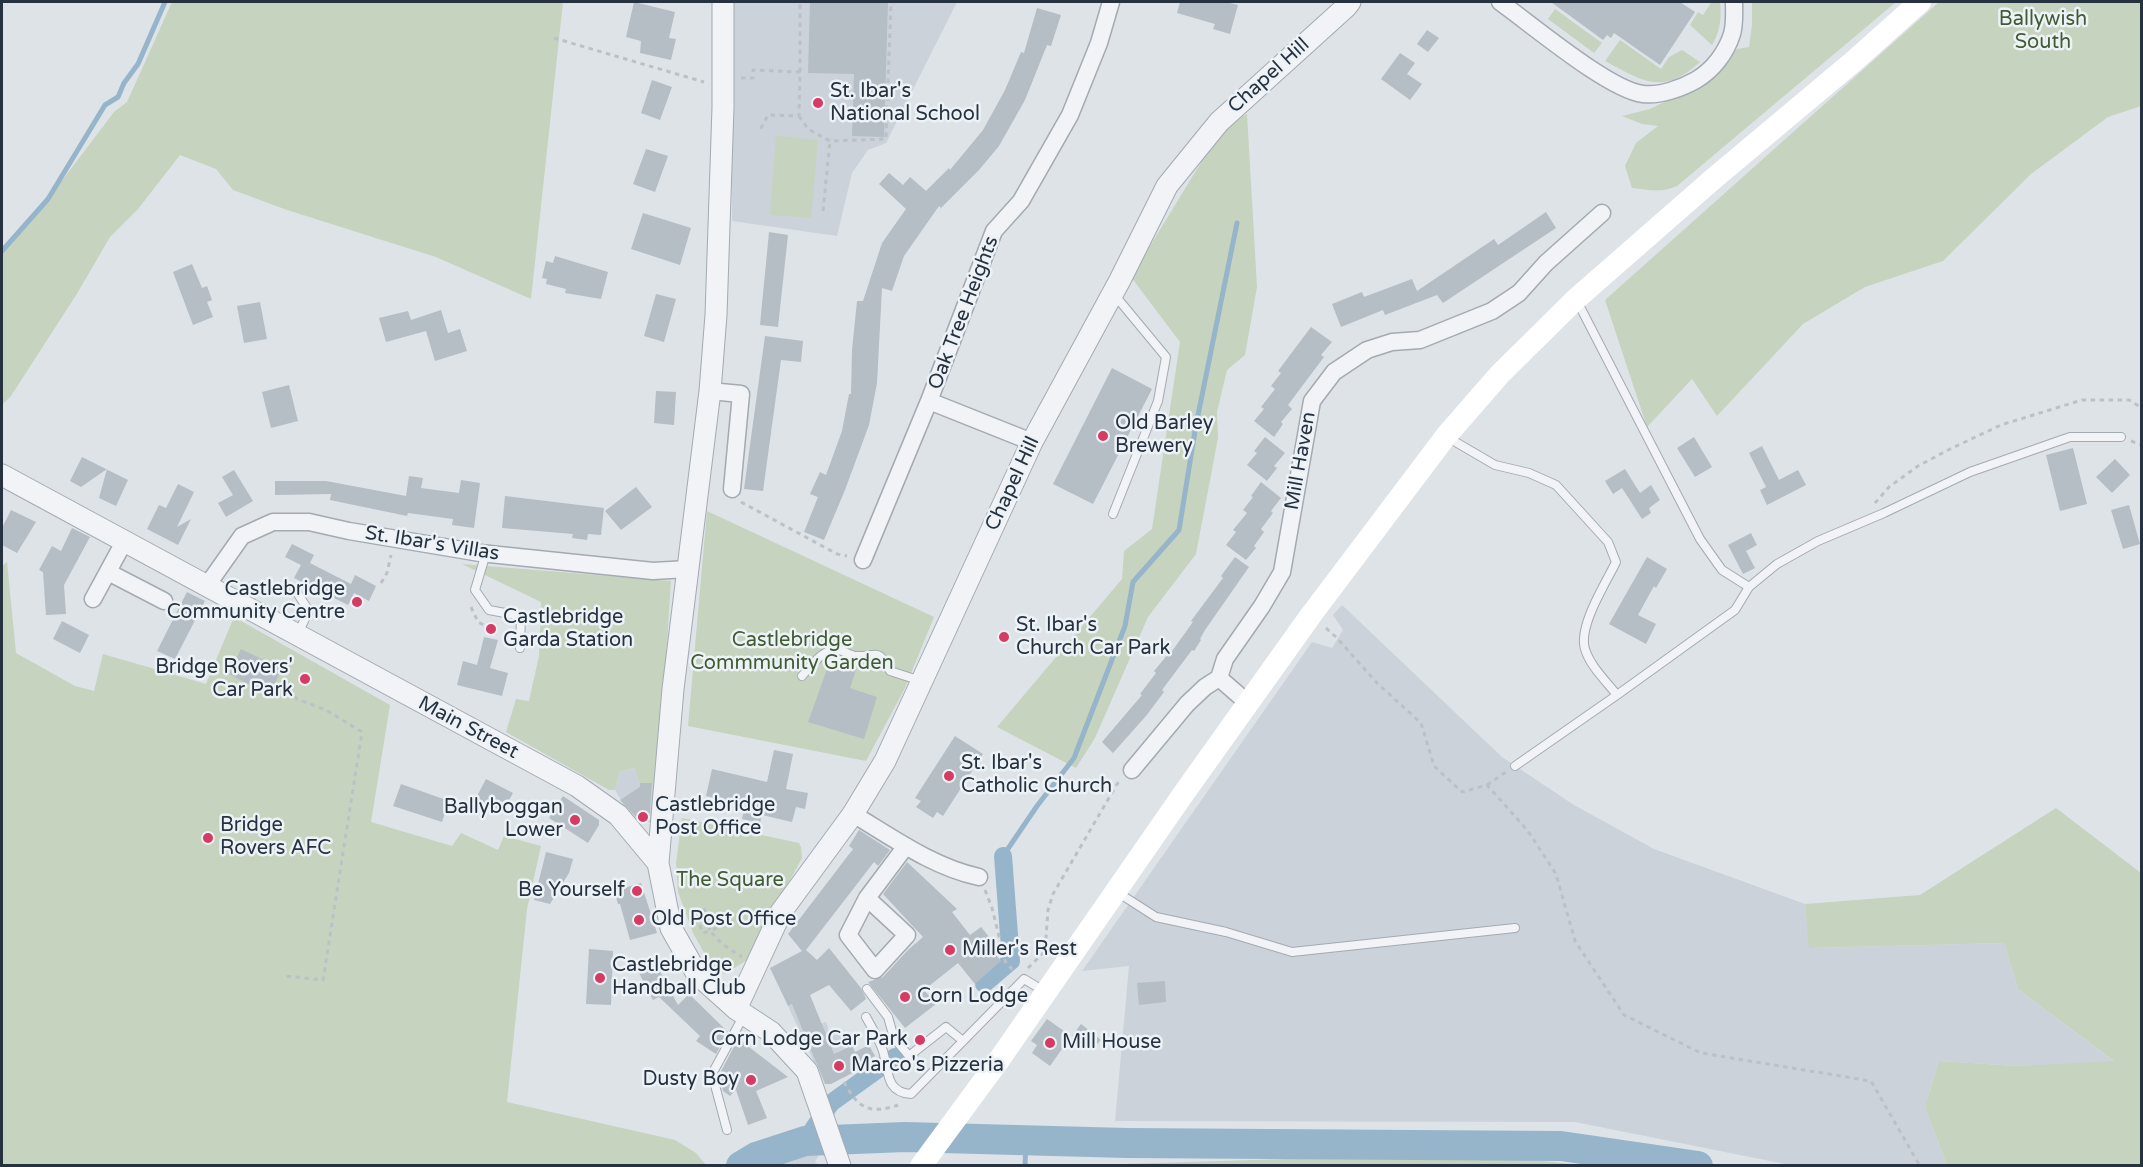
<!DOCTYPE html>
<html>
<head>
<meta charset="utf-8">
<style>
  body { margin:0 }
  #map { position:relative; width:2143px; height:1167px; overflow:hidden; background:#dee3e8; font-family:"Varela Round",sans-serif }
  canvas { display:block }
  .frame { position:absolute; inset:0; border:3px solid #263240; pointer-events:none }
</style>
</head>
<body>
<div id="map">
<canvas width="2143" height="1167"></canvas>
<div class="frame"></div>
</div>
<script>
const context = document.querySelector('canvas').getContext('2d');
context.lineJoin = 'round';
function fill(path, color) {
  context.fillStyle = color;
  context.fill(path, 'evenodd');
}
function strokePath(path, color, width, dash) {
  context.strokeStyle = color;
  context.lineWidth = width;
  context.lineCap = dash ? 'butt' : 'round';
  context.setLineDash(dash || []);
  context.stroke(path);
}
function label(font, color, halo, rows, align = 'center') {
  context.font = font + ' "Varela Round",sans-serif';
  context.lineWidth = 5;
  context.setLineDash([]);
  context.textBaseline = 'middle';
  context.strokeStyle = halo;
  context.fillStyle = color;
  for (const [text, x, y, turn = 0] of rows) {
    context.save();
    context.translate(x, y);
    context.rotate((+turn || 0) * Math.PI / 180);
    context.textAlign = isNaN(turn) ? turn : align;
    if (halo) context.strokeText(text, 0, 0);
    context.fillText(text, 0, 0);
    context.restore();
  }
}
fill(new Path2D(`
  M731,2H957L886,143L868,150L852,173L837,236L732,221Z
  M1342,605L1502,757L1574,805L1654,849L1805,904L1810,948L2004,943L2018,989L2115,1062L2016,1066L1939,1061L1925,1107L1947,1165H1790L1575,1122L1115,1121L1129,966L1082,971L1312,642L1332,648L1343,630L1333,615Z
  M636,768L658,783L655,822H636V819H632L615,790L620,772Z
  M805,997L818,1025L826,1022L830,1034L839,1031L845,1048L815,1064L788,1006Z
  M821,1151L815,1162L819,1165H766Z`), '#ccd2da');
fill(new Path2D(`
  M172,2H563L531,299L436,257L287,210L233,190L216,169L180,155L138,209L110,237L78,292L11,396L2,405V251L48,199L114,112L127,102Z
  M1709,2H1720C1722,17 1720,32 1712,45L1690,25L1698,12L1703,15L1711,3Z
  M1752,2H1896L1677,186C1662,193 1649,190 1632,188L1625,166L1636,143L1658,126L1642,124L1622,116L1650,109L1709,80L1737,49L1749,47L1752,25Z
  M1939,2H2141V106L2108,117L2031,174L1943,261L1865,287L1803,324L1717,416L1692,379L1647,427L1605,300Z
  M1555,9L1602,43L1594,53L1548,19Z
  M1620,40L1661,69L1669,57L1682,50L1700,62C1663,96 1642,81 1605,61Z
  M1247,114L1257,287L1245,355L1227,370L1217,412L1218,438L1196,554L1148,617L1095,738L1076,768L997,727L1122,579L1124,551L1152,529L1180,342L1131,277L1224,125Z
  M776,136L818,140L811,218L770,215Z
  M707,511L934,617L905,688L866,761L688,726Z
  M7,562L16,653L75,686L94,691L103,654L206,684L234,617L390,705L371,822L452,846L461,833L498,850L504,836L541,846L527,909L507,1102L675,1140L696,1153L706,1165H2V566Z
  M462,564L671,581L658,783H640L635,768L620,772L615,790H609L506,732L516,699L529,701L539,656L541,602Z
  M2056,808L2141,873V1165H1947L1925,1107L1939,1061L2016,1066L2114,1061L2018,989L2004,943L1809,948L1805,904L1920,895Z
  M682,818L799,843L801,847L802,858L747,960L725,974L713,969L693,933L678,892L676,863Z
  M1504,1157L1581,1165H1092L1285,1159Z`), '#c6d3be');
strokePath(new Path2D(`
  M2,251L48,199L105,105L118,97L124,83L138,64L165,2
  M1003,856L1037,806L1074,758L1125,626L1133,582L1179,530L1196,425L1237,223
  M1025,1166L1026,1139`), '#96b5cb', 5);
strokePath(new Path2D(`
  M984,984L1011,961L1003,856
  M805,1141L831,1103L895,1057`), '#96b5cb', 18);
strokePath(new Path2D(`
  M741,1166L756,1157L805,1141L905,1137L1127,1143L1561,1146L1698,1166`), '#96b5cb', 30);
fill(new Path2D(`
  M634,2L675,12L669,38L676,39L671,60L640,53L641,41L626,37Z
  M810,2H888L884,137L852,136L854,74L808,73Z
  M1180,2H1226L1238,5L1230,34L1213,29L1215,24L1177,13Z
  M1551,2H1680L1695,12L1660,65L1614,33L1611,38L1607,35L1603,40Z
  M1037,8L1061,15L1051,46L1047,45L1025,100L999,146L979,170L941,208L939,206L904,256L892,291L882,288L877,383L869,425L845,490L824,540L804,532L818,497L810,494L820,472L826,475L842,431L849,394H851L852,350L857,301H863L882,243L906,209L879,184L889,173L903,185L910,177L926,191L949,168L950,170L983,130L1005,90L1021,52L1024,53Z
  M1427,30L1439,38L1428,52L1417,44Z
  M1400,53L1415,63L1407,74L1422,84L1410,100L1381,79Z
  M652,80L672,87L660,120L641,113Z
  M646,149L668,156L655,192L633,184Z
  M1546,212L1556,228L1443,303L1437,295L1385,315L1383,310L1341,327L1332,304L1362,292L1364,297L1412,279L1417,291L1494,239L1498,245Z
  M643,213L691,228L680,265L631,249Z
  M769,232L788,235L778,327L760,325Z
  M555,256L608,272L601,299L565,293L566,289L546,284L547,279L542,278L546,261L553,263Z
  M192,264L202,288L207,286L212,300L207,302L213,317L193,325L173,272Z
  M656,294L676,299L664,342L644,336Z
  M260,302L267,339L244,343L237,306Z
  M441,310L448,333L460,329L467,351L435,361L426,331L386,342L379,318L408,311L411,320Z
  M1311,327L1332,342L1321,355L1324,357L1288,405L1292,409L1281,422L1283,424L1274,437L1254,421L1264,409L1261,407L1275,389L1271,386L1281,373L1278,371Z
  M765,336L803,341L801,362L781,360L763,491L744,489Z
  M1112,368L1152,389L1093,504L1053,484Z
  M289,385L298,421L271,428L262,392Z
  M656,391L676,392L674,425L654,423Z
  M1265,437L1285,453L1274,466L1277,468L1267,481L1247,465L1257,453L1254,451Z
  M1694,437L1712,467L1695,477L1677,448Z
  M1762,446L1779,480L1798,470L1806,485L1767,505L1760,490L1766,487L1749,453Z
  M2073,448L2087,504L2060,511L2046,455Z
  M82,457L128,480L116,506L99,498L107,469L81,487L70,481Z
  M2115,459L2130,475L2112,493L2096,477Z
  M1625,469L1640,493L1651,485L1660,500L1649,508L1651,513L1642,519L1622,488L1613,494L1605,481Z
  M234,470L253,501L226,517L218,503L233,495L222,477Z
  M409,476L423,478L421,488L459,493L461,480L480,483L474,528L452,525L453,519L408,513L407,516L330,500L331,494L275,495V481H326L406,496Z
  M1261,482L1281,498L1271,511L1273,513L1261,529L1264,532L1254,546L1256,548L1246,560L1226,545L1236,532L1233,530L1247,513L1243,510L1253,497L1251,496Z
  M178,484L194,492L177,527L191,519L178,545L147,529L159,505L166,508Z
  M636,487L652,507L621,530L605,511Z
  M505,496L604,508L601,535L588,534L587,540L572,538L573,534L502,528Z
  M2129,505L2140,544L2123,549L2111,510Z
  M11,510L36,522L17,553L2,545V528Z
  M72,528L90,537L64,585L66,614L46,615L43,572L39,570L52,546L61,551Z
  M1751,533L1757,545L1746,551L1755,568L1743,574L1728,545Z
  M292,544L314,555L310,563L351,584L355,575L376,586L369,601L354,593L348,605L294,578L301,565L285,557Z
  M1235,557L1249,567L1205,630L1200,639L1201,640L1194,651L1192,650L1162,690L1164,692L1146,716L1113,753L1102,742L1142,695L1140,694L1156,673L1154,671L1169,653L1170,654L1193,622L1191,621L1223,578L1221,576Z
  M1647,557L1667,569L1656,588L1654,586L1638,615L1656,624L1646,644L1609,624Z
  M187,592L205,601L175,659L157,651Z
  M62,621L89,635L80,653L53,639Z
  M484,637L498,640L490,668L508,673L502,696L457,685L463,661L477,665Z
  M241,649L282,669L269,695L229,674Z
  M831,658L857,667L850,688L877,697L864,739L808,722Z
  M955,736L983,754L943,816L937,812L933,818L916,807L921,801L915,798Z
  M774,750L793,754L786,789L808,793L805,809L796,807L792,822L762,815L760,823L742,819L745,805L706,796L712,769L767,782Z
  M486,779L513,793L502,813L476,798Z
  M640,783H652L649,822H641L620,800L640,787Z
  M401,784L449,801L442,822L393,806Z
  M563,796L599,820V825L588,843L549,818Z
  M859,830L890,850L878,866L874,862L806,950L817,960L829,948L861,988L866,999L851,1011L829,985L810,995L834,1054L852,1045L855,1052L869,1045L875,1056L862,1063L864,1067L831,1084H825L792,1004L788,1006L770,968L802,951L788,934L853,849L849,846Z
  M546,852L573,859L569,873L550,904L534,900Z
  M907,862L957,909L952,912L970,935L981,927L990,938L985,942L1001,961L975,984L958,963L924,990L936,1004L905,1028L868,982L883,977L908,950L923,937L883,894Z
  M641,883L657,933L630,940L620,904H618L614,891Z
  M589,949L613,951L611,1005L586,1004Z
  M654,960L678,1005L689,994L728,1032L716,1054L696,1041L700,1036L659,997L653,1000L637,969Z
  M1165,981L1166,1002L1139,1005L1137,983Z
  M1047,1019L1071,1036L1050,1066L1032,1053L1037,1045L1031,1041Z
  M1081,1024L1101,1040L1091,1050L1072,1036Z
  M740,1040L788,1077L756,1091L767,1118L748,1125L736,1090L730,1096L723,1091L722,1087L725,1083L720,1080L719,1075L737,1041L739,1042Z`), '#b5bdc5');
const service = new Path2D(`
  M1576,299L1700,539L1722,570L1749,587
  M1447,437L1495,465L1529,473L1556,485L1608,542L1616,562C1606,583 1578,626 1585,649C1590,666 1606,681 1617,695L1735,610L1749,587L1777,564L1818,541L1884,513L1970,472L2070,437H2121
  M1113,514L1158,401L1166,357L1113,293
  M486,553L475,590L489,610L521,616L520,648
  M294,588L309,611L297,635
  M802,676C812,665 823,648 839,650C845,651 850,656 857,656C878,656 878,648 890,671L921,681
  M1515,766L1617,695
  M1117,892L1156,917L1226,932L1292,952L1515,928
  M867,989L888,1017L894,1038L909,1056L946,1027L963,1041
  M866,1017C872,1028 879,1039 883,1051C889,1071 885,1092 911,1094L1024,979L1044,991
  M727,1130L712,1074L744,1015`);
const minor = new Path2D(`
  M1500,2C1531,24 1609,90 1643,94C1660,96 1682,88 1696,80C1713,70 1726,53 1732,34C1735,24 1734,11 1734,2
  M710,391L741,394L732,489
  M929,401L1032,442
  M863,560L929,401L994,231L1021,201L1070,115L1099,43L1111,2
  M108,572L164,601
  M206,587L242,536L273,522H309L349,531L480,553L653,571L688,569
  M93,599L124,542
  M1219,678L1249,704
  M1132,770L1187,704L1205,687L1219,678L1225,659L1262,606L1282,572L1312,401L1334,372L1367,350L1392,342L1420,340L1492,311L1519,293L1546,263L1602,213
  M853,814C893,838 933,867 979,877
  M867,898L907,935L875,970L848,935L867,898L906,846`);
const tertiary = new Path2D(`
  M2,475L577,786L618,815L658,863L671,928L697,974L736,1009L771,1032L807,1071L840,1166
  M658,863L673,689L710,391L716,315L723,107V2
  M736,1009L781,912L853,814L885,761L1032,442L1120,280L1167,186L1219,122L1346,7L1350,2`);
strokePath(service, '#a3aab2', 10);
strokePath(minor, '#a3aab2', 19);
strokePath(tertiary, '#a3aab2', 23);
strokePath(new Path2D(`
  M554,38L704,82
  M800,72V2
  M741,78H753V70L800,72L799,116L768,115L759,132
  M799,116L808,129L830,141L886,139L891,2
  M823,211L830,141
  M2131,441L2142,445
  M741,502L837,554L847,556
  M1875,503L1889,487L1918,466L1950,449L2001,425L2082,400H2129L2142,408
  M381,583L387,573L391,555
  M471,607L478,622L493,630
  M1326,628L1336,637L1377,683L1421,723L1434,766L1462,792L1487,785L1528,831L1556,874L1575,941L1624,1015L1701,1053L1871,1081L1920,1166
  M285,681L297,699L326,710L362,732L323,980L285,976
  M1487,785L1506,772
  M985,890L992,908L1006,964L1016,972
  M704,908L710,931L735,921
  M689,920L696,916L703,933L710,931L722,944L742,957
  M1028,968L1045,951L1048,910L1053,894L1120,779
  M844,1082C858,1108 869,1115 898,1105`), '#bcc1c7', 3, [4.5, 4.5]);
strokePath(service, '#f1f3f6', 8);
strokePath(minor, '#f1f3f6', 16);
strokePath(tertiary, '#f1f3f6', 21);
strokePath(new Path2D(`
  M921,1166L999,1060L1184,793L1311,615L1446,436L1500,374L1576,299L1712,180L1854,61L1920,2`), '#fff', 22);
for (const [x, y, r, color] of [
  [818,103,6,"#d53b63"],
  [1103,436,6,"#d53b63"],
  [357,602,6,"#d53b63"],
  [491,629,6,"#d53b63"],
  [1004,637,6,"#d53b63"],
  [305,679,6,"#d53b63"],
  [949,776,6,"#d53b63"],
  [643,817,6,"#d53b63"],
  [575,820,6,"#d53b63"],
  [208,838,6,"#d53b63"],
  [637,891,6,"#d53b63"],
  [639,920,6,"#d53b63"],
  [950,950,6,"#d53b63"],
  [600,978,6,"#d53b63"],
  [905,997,6,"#d53b63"],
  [920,1040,6,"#d53b63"],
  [1050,1043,6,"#d53b63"],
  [839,1066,6,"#d53b63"],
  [751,1080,6,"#d53b63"]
]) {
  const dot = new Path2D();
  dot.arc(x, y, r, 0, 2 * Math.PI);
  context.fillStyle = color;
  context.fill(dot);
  strokePath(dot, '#edf2f6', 2);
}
label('20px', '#3f5c33', '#edf2f6', [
  ["Ballywish",2043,20],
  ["South",2043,43],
  ["Castlebridge",792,641],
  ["Commmunity Garden",792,664],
  ["The Square",730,881]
]);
label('20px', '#263240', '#edf2f6', [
  ["Chapel Hill",1269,76,-42],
  ["Oak Tree Heights",964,313,-69],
  ["Mill Haven",1301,461,-80],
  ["Chapel Hill",1013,484,-65],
  ["St. Ibar's Villas",432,544,9],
  ["Main Street",468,728,28]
]);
label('20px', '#263240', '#edf2f6', [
  ["St. Ibar's",830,92],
  ["National School",830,115],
  ["Old Barley",1115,424],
  ["Brewery",1115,447],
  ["Castlebridge",345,590,"right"],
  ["Community Centre",345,613,"right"],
  ["Castlebridge",503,618],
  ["Garda Station",503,641],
  ["St. Ibar's",1016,626],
  ["Church Car Park",1016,649],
  ["Bridge Rovers'",293,668,"right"],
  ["Car Park",293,691,"right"],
  ["St. Ibar's",961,764],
  ["Catholic Church",961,787],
  ["Castlebridge",655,806],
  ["Post Office",655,829],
  ["Ballyboggan",563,808,"right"],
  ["Lower",563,831,"right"],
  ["Bridge",220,826],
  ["Rovers AFC",220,849],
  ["Be Yourself",625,891,"right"],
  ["Old Post Office",651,920],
  ["Miller's Rest",962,950],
  ["Castlebridge",612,966],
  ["Handball Club",612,989],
  ["Corn Lodge",917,997],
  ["Corn Lodge Car Park",908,1040,"right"],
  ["Mill House",1062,1043],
  ["Marco's Pizzeria",851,1066],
  ["Dusty Boy",739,1080,"right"]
], 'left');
</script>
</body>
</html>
